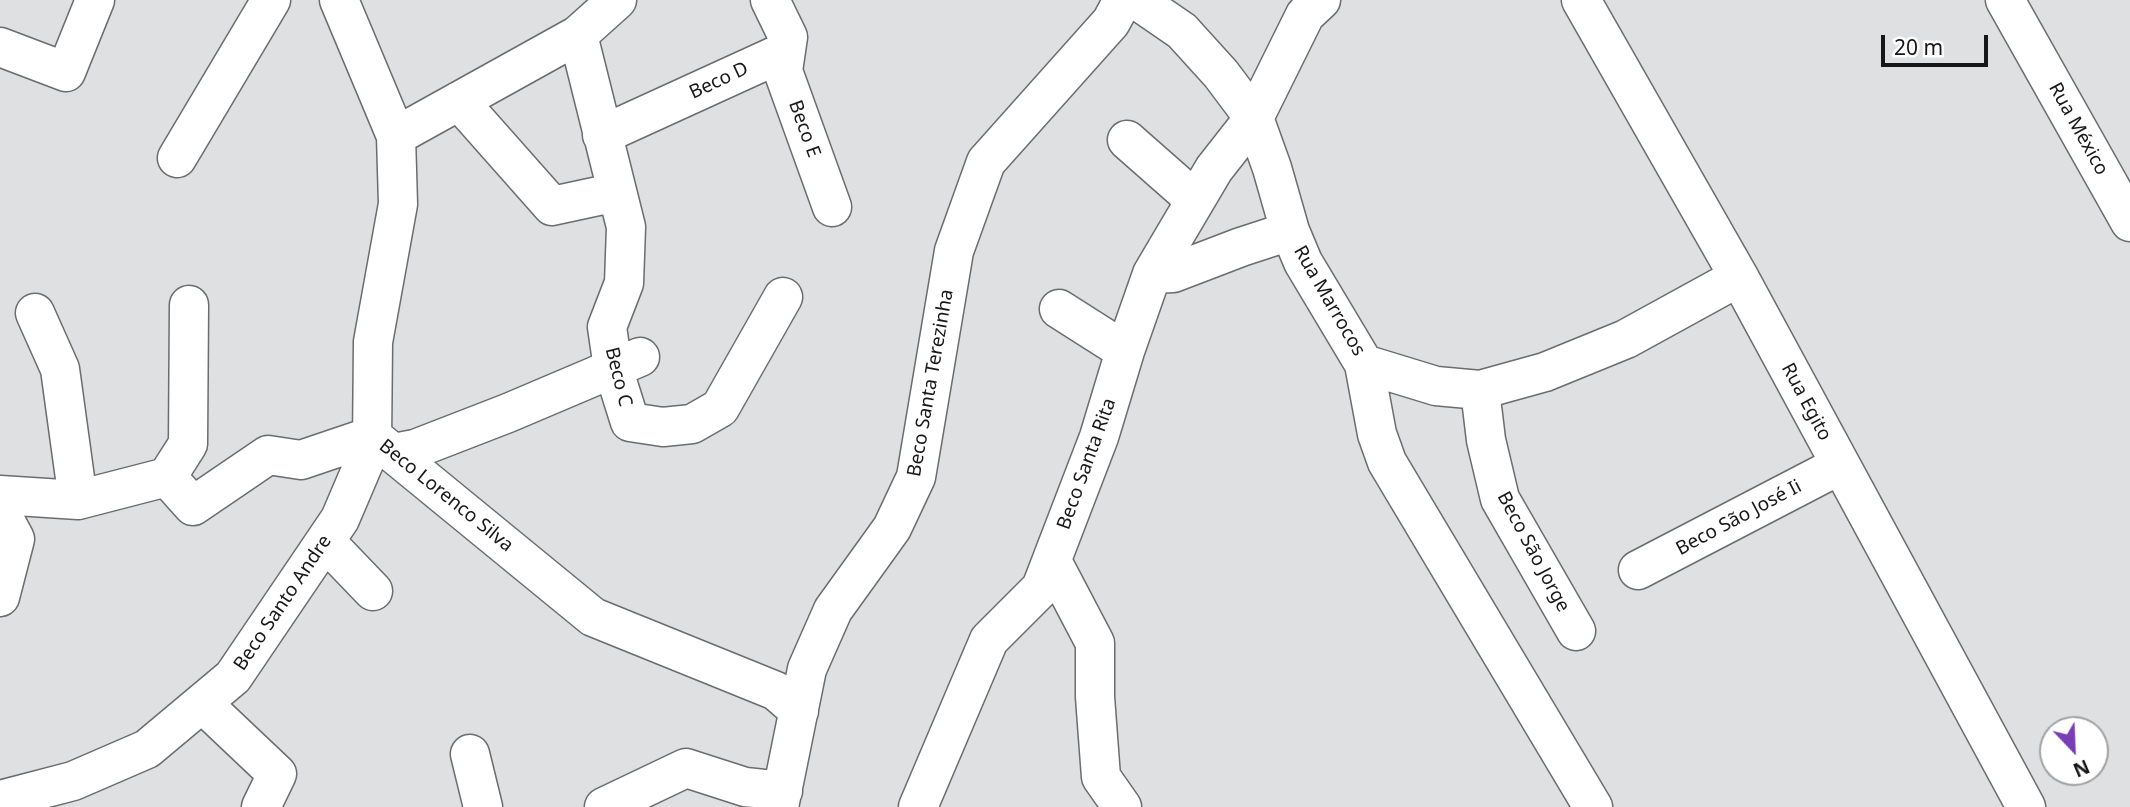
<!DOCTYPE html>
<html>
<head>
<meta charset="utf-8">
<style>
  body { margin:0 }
  #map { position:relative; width:2130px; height:807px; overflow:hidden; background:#dee0e2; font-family:"Noto Sans",sans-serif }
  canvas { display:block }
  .north { position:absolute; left:2039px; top:716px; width:70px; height:70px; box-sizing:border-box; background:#fff; border:2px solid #a2a2a3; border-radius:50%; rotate:157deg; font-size:19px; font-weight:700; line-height:28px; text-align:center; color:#171718 }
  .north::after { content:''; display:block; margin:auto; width:24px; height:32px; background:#783eb4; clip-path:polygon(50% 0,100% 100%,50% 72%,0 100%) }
  .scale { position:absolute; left:1881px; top:35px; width:107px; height:32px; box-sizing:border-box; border:4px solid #171718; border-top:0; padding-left:9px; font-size:21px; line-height:24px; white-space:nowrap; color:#171718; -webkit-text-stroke:5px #fff; paint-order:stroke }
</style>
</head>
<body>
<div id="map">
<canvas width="2130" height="807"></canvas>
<div class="north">N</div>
<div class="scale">20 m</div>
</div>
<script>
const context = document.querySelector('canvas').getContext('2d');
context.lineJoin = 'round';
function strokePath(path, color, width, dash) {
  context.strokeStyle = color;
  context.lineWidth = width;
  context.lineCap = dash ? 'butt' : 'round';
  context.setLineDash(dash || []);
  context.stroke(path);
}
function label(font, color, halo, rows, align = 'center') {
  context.font = font + ' "Noto Sans",sans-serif';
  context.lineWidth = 7;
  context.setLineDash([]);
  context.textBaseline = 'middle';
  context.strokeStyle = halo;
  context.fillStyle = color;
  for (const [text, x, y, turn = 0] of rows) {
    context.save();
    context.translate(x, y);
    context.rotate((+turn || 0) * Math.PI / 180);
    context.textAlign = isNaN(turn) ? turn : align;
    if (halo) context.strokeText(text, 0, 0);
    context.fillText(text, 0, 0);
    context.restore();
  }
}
const minor = new Path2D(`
  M770,0L788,37L783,71L832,207
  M1137,0L1182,31L1221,74L1254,118L1272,168L1290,231L1303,262L1364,364L1377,434L1387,462L1593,807
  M1581,0L1739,277L2026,807
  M2005,0L2130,222
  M578,35L626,227L624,283L607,327L613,368L630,422L663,427L692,424L720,408L783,297
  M0,47L66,72L95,0
  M459,101L552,206L617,192
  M602,135L786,51
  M396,136L578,35L617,0
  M1127,140L1194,199
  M177,158L271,0
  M1152,274L1173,273L1241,247L1290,231
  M1059,309L1125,351
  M35,313L60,369L78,500
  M1364,364L1436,386L1480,390L1545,372L1626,339L1739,277
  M1480,390L1486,440L1500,499L1576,631
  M372,436L593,617L776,691L799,711
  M394,453L415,449L508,413L640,357
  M167,477L193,506L268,455L301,460L372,436
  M167,477L188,444L189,305
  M0,495L78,500L167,477
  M0,511L15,539L0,597
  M325,541L373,591
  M1052,561L1095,643V697L1101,777L1122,807
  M1638,570L1840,465
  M202,703L277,774L261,807
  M470,754L483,807
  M0,802L4,799L73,781L147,749L233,677L340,519L372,444L373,342L398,204L396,136L339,0
  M604,807L686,768L745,787L783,791
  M779,807L807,669L833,610L892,528L916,477L954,251L986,162L1111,22L1123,0
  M918,807L989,640L1041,588L1099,437L1125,351L1152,274L1214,169L1254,118L1305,15L1321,0`);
strokePath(minor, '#6a6c6e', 41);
strokePath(minor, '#fff', 38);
label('19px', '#171718', '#fff', [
  ["Beco D",719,81,-25],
  ["Beco E",804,129,70],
  ["Rua México",2078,129,61],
  ["Rua Marrocos",1329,301,60],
  ["Beco C",618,377,76],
  ["Beco Santa Terezinha",931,383,-80],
  ["Rua Egito",1806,402,62],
  ["Beco Santa Rita",1087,464,-70],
  ["Beco Lorenco Silva",446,496,39],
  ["Beco São José Ii",1739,518,-28],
  ["Beco São Jorge",1533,552,62],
  ["Beco Santo Andre",283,603,-56]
]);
</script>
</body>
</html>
